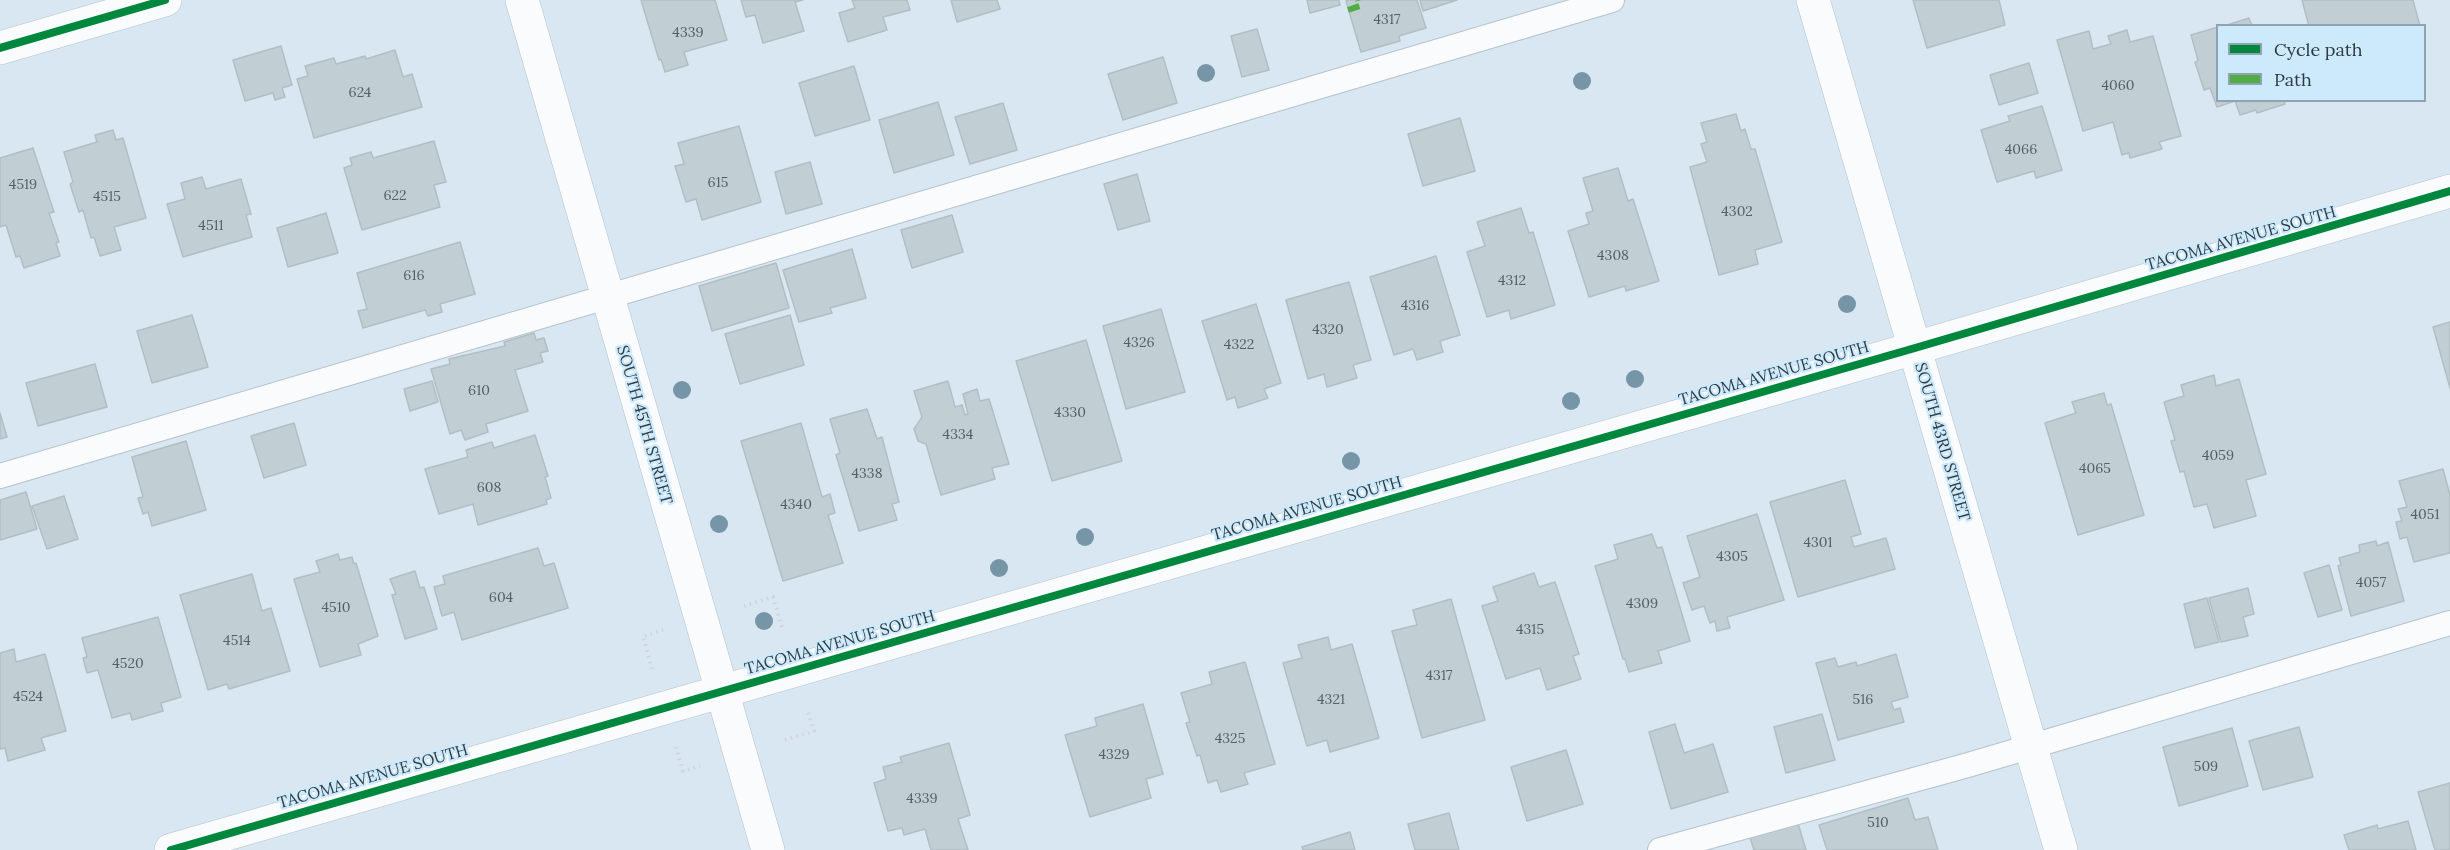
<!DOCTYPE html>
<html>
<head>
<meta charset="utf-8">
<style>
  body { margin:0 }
  #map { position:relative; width:2450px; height:850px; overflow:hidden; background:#d8e7f2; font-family:Lora,serif }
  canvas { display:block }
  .legend { position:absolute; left:2216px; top:24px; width:210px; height:78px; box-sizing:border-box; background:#cdeafc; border:2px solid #8ea4b1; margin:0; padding:8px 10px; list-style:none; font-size:18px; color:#2f3a41 }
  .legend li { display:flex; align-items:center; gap:12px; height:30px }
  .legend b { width:30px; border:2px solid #8ea4b1 }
</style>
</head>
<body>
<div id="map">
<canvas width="2450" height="850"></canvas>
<ul class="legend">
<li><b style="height:8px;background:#00873e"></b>Cycle path</li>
<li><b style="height:8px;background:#54ac46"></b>Path</li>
</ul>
</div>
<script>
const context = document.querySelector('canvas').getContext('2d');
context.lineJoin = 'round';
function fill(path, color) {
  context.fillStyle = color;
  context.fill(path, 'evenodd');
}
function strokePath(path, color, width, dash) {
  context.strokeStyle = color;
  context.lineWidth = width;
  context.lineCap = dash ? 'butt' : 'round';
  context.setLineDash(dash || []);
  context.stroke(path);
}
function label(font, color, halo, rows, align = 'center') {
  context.font = font + ' Lora,serif';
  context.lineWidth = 4.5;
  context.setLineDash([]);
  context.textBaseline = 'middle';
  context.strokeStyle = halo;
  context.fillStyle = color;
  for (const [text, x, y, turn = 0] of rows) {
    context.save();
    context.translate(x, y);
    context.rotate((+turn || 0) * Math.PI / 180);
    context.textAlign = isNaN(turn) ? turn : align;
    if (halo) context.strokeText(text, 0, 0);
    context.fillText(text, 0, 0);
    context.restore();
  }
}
const building = new Path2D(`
  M641,0H715L727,40L684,52L688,65L665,72L661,59L659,60Z
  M741,0H803L795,2L804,31L763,43L755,15L746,17Z
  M852,0H907L910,10L883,17L887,30L848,42L839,13L855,8Z
  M951,0H997L1000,9L957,22Z
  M1307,0H1339L1340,5L1310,13Z
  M1349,0H1417L1426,28L1399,36L1400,41L1361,52L1346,1Z
  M1420,0H1457L1423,11Z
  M1913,0H1999L2005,25L1927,48Z
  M2302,0H2413L2420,26H2309Z
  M2249,18L2252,26H2224Z
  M2218,27V100H2284L2285,104L2257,113L2256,110L2240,115L2235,101L2217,107L2210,88L2204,90L2195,62L2198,60L2191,35Z
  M1257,29L1269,70L1242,77L1231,36Z
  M2127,30L2130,42L2153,36L2181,136L2159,142L2162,149L2130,158L2129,153L2122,155L2113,122L2083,131L2057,40L2089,31L2093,49L2111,44L2108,36Z
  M281,46L292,85L282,88L285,97L275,100L273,93L245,101L233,60Z
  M395,50L403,77L412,74L422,107L314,138L297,79L308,76L305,66L334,58L336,64L365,56L366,59Z
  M1163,57L1177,103L1123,120L1108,74Z
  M2029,63L2038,93L1999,105L1990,75Z
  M854,66L870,120L815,136L799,83Z
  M938,102L954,155L894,173L879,120Z
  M1003,103L1017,150L970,164L955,117Z
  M2042,106L2062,170L2036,178L2034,171L1997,182L1981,130L2010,121L2008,116Z
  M1736,114L1741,131L1745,129L1751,149H1755L1782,242L1755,250L1758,264L1719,275L1690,167L1707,162L1701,144L1707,142L1701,123Z
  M1460,118L1475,171L1423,186L1408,134Z
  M739,126L761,202L702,220L696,199L686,202L675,166L684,164L678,143Z
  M113,130L116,140L123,138L146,218L114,227L121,250L100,256L94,237L91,238L83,210L79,212L70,184L73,182L64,152L97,142L95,135Z
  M434,141L446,182L434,185L440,207L362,230L344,168L352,165L350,158L371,152L373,158Z
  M33,148L54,212L49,213L59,242L56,243L60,256L24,268L20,256L16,257L6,225L0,227V158Z
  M810,162L822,204L786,214L775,172Z
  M1618,168L1628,201L1633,199L1659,281L1626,291L1625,286L1589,297L1568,231L1589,224L1586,213L1593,211L1583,178Z
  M1137,174L1150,221L1118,230L1104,184Z
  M202,177L206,189L241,179L251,214L246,215L252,237L183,257L167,204L185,199L181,183Z
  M1521,208L1529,233L1533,232L1555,305L1511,319L1509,310L1487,317L1467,252L1485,246L1477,222Z
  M326,213L338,253L288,267L277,228Z
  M952,215L963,252L912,268L901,230Z
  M460,242L475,294L440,304L442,312L428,316L425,310L363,328L358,311L367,309L357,273Z
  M852,249L866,298L830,308L832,313L799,322L783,270Z
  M1436,256L1460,335L1440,341L1443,352L1417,360L1413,349L1394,355L1370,277Z
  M776,263L789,308L712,331L699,286Z
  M1349,282L1371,360L1353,365L1357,378L1327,387L1324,374L1308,379L1286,300Z
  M1256,304L1281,383L1264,389L1268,398L1238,408L1235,397L1227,400L1202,321Z
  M1161,309L1185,392L1126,409L1103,326Z
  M192,315L208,367L152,383L137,331Z
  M790,315L804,365L740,384L725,334Z
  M2450,322V388L2433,327Z
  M534,333L536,340L544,338L548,351L540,353L543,362L515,370L528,411L486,424L488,432L465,440L461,430L450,434L431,369L450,364L449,359L505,346L504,342Z
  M1086,340L1122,461L1052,481L1016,361Z
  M95,364L107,407L38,426L26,383Z
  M2214,375L2216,386L2239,379L2266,474L2246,480L2256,516L2214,528L2207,504L2194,507L2184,471L2180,472L2171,441L2175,440L2164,402L2184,396L2181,385Z
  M432,381L438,402L410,411L404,389Z
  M948,381L955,407L962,405L965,415L968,414L963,394L977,389L980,401L989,399L1009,464L992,468L995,479L941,495L926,444L918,441L914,429L922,417L914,391Z
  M2104,393L2107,405L2111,404L2144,515L2078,535L2045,423L2076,413L2072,402Z
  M867,409L877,439L882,437L899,502L892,504L897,520L859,531L836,455L840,453L830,419Z
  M0,413L7,437L0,439Z
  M294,423L306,465L264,478L251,436Z
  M801,423L822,497L830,494L835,513L828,515L843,563L783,581L741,441Z
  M535,435L548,476L545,477L551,498L546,500L547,504L478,525L473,504L439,514L425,469L468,457L466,450L492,442L494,448Z
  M186,441L206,510L152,526L148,512L143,514L138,498L143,497L132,457Z
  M2443,469L2450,495V553L2414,562L2407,537L2400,539L2396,522L2402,521L2398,509L2407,507L2399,481Z
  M1845,480L1861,534L1851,537L1854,547L1886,538L1895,569L1798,597L1770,502Z
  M26,492L37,529L0,540V500Z
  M64,496L78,539L47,549L32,506Z
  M1757,514L1784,600L1727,617L1730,628L1717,631L1715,621L1710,623L1704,606L1692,610L1683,583L1700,577L1687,536Z
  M1652,534L1657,548L1662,547L1690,641L1658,651L1662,663L1629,672L1625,659H1623L1595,566L1618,559L1614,545Z
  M2376,541L2377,546L2388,542L2404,601L2351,616L2338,566L2341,565L2339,558L2360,552L2359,545Z
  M538,548L544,566L554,563L568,608L462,640L454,612L442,616L434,587L445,584L443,576Z
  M338,554L340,560L352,557L354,564L356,563L378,636L358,644L361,655L320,667L294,579L320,572L316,561Z
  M2329,565L2342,610L2318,617L2304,573Z
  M415,571L420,588L424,587L437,629L405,639L392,595L396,594L390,579Z
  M1534,573L1539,587L1555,582L1579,654L1573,656L1581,679L1547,690L1540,668L1506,679L1482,606L1498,601L1493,587Z
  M252,574L262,611L271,608L290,671L229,689L227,684L208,690L180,595Z
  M2248,588L2254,614L2243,617L2248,636L2221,642L2209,598Z
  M2207,598L2219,642L2195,648L2184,604Z
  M1451,599L1485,720L1422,738L1392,631L1417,625L1413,610Z
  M158,617L181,697L161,703L163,711L132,720L130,713L112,718L98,670L87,673L83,658L87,657L82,638Z
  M1328,637L1331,650L1352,644L1379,738L1330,752L1327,740L1307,746L1283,663L1302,658L1298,645Z
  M14,649L16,662L45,654L66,731L41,738L45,750L8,761L5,748L0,749V653Z
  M1896,654L1908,697L1891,702L1894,710L1900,708L1904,722L1838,740L1816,663L1835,658L1838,667L1856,662L1857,666Z
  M1245,662L1275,764L1244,773L1248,784L1221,792L1217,780L1208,783L1200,755L1197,756L1186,723L1190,722L1181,693L1212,684L1209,672Z
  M1143,704L1163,774L1146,779L1151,798L1090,817L1065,735L1097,726L1095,718Z
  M1822,714L1835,760L1786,773L1774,727Z
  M1675,724L1684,753L1713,744L1728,792L1671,809L1649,732Z
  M2299,727L2313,777L2263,790L2249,741Z
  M2232,728L2248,786L2179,806L2163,747Z
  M949,743L970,815L958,819L968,850H931L925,829L904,835L902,828L888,831L874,783L886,779L883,767L902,762L900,757Z
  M1566,750L1583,804L1527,821L1511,767Z
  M2450,783V850H2435L2418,792Z
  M1908,798L1915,820L1928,817L1938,850H1827L1819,825Z
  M1449,813L1459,850H1415L1408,824Z
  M1797,820L1806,850H1754L1749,834Z
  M2408,821L2416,850H2349L2344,835L2377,825L2378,829Z
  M1350,832L1355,850H1303L1302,847Z`);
fill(building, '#c1cfd5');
strokePath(building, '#b1bfc4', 1.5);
const lane = new Path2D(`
  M0,476L1612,0
  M1660,850L1968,765L2450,623`);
const street = new Path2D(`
  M522,0L768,850
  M171,850L1915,348L2450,191`);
const secondary = new Path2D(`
  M1813,0L2061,850
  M0,48L165,0`);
strokePath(lane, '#b6c2ca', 26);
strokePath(street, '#b6c2ca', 34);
strokePath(secondary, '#b6c2ca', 34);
strokePath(new Path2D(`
  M744,606L773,597L782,627
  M652,669L643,636L663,630
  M785,740L814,731L807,709
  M676,747L683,771L700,766`), '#d0d5d8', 4, [1.5, 4.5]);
strokePath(lane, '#f9fbfd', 24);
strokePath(street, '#f9fbfd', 33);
strokePath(secondary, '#f9fbfd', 33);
strokePath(new Path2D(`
  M1348,10L1360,6L1358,0`), '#54ac46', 6, [12, 6]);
strokePath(new Path2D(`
  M0,48L165,0
  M171,850L1915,348L2450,191`), '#00873e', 8);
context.fillStyle = '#7695a7';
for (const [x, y] of [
  [1206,73],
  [1582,81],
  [1847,304],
  [1635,379],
  [682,390],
  [1571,401],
  [1351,461],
  [719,524],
  [1085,537],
  [999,568],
  [764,621]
]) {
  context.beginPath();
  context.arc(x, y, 9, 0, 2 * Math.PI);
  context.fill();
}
label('14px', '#545f66', null, [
  ["4317",1387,20],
  ["4339",688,33],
  ["4060",2118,86],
  ["624",360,93],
  ["4066",2021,150],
  ["615",718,183],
  ["4519",23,185],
  ["622",395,196],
  ["4515",107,197],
  ["4302",1737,212],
  ["4511",211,226],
  ["4308",1613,256],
  ["616",414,276],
  ["4312",1512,281],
  ["4316",1415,306],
  ["4320",1328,330],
  ["4326",1139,343],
  ["4322",1239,345],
  ["610",479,391],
  ["4330",1070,413],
  ["4334",958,435],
  ["4059",2218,456],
  ["4065",2095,469],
  ["4338",867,474],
  ["608",489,488],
  ["4340",796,505],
  ["4051",2425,515],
  ["4301",1818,543],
  ["4305",1732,557],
  ["4057",2371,583],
  ["604",501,598],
  ["4309",1642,604],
  ["4510",336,608],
  ["4315",1530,630],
  ["4514",237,641],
  ["4520",128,664],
  ["4317",1439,676],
  ["4524",28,697],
  ["4321",1331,700],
  ["516",1863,700],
  ["4325",1230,739],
  ["4329",1114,755],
  ["509",2206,767],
  ["4339",922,799],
  ["510",1878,823]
]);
label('16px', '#2f3a41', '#cdeafc', [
  ["TACOMA AVENUE SOUTH",2241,239,-16],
  ["TACOMA AVENUE SOUTH",1774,374,-16],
  ["SOUTH 45TH STREET",644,425,74],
  ["SOUTH 43RD STREET",1942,442,74],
  ["TACOMA AVENUE SOUTH",1307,509,-16],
  ["TACOMA AVENUE SOUTH",840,643,-16],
  ["TACOMA AVENUE SOUTH",373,777,-16]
]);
</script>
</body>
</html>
